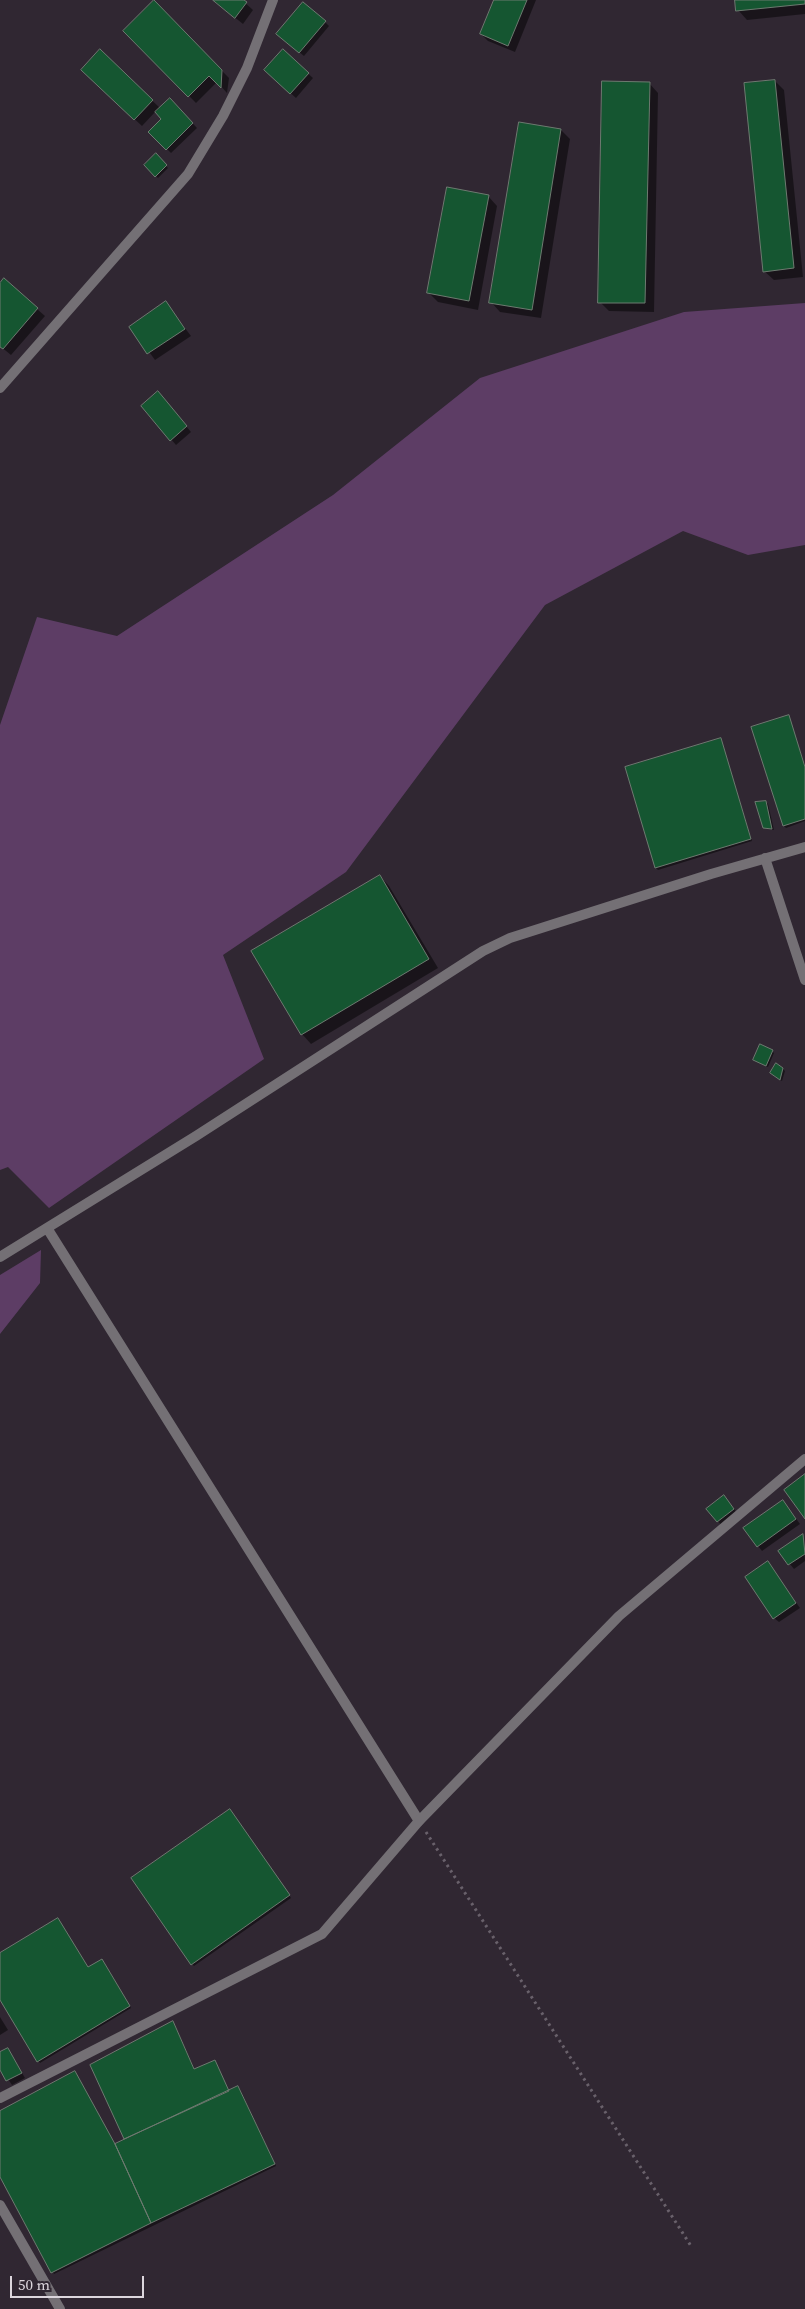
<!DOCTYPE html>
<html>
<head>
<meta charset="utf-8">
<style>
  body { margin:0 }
  #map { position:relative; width:805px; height:2309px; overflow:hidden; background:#302732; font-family:"Source Serif 4",serif }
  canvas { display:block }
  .scale { position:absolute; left:10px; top:2276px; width:134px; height:22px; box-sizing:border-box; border:2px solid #dcd6dd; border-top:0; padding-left:6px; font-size:15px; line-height:18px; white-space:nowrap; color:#dcd6dd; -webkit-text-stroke:4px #302732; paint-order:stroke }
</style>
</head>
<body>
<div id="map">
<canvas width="805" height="2309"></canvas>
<div class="scale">50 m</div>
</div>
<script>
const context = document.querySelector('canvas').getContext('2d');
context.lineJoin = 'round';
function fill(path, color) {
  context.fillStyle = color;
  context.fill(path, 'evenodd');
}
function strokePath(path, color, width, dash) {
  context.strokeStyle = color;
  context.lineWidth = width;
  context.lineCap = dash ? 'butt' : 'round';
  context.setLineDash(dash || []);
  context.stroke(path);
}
fill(new Path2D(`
  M805,303V545L748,555L683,531L545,605L346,872L223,955L264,1059L49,1208L8,1167L0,1170V725L37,617L117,636L333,495L480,378L684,312Z
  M41,1250L40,1283L0,1334V1275Z`), '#5d3d65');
fill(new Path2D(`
  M213,0H242L253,10L243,24Z
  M495,0H536L515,52L488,41L481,34Z
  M737,0H805V14L747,20L738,10Z
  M154,2L229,78L227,93L217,82L196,103L125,31Z
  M325,22L329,26L304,56L282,38Z
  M100,51L160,108L170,99L197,128L171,153L150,132L163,119L156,111L142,126L82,70Z
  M283,51L313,78L296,98L265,70Z
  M775,81L784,90L803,277L774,280L764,271Z
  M649,83L658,93L654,312L609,311L600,302Z
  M561,130L570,139L541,318L500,312L491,302Z
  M156,155L168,168L158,178L146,165Z
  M488,196L497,206L478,310L438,302L429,293Z
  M4,280L45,316L11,355L0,346V285Z
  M166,303L191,336L155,360L131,327Z
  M162,397L191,432L176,445L142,406Z
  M788,716L805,765V821L786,828L784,826Z
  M721,739L752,841L658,870L656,868Z
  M766,802L768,804L774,830L764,827Z
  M380,876L389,886L438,968L311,1044L302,1034Z
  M772,1051L774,1053L768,1067L754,1060Z
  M783,1069L785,1071L782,1081L773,1075Z
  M728,1501L738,1514L722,1526L708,1509Z
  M787,1506L800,1524L762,1551L758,1546Z
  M803,1535L805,1561L794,1569L780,1552Z
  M768,1563L800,1608L779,1622L774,1618Z
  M232,1812L291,1898L194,1966L192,1964Z
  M58,1919L89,1969L104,1962L131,2008L40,2063L0,1998V1955Z
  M0,2017L8,2030L0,2035Z
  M175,2025L195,2070L229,2092L238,2087L240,2089L276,2166L54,2274L0,2175V2112L115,2146L125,2139L91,2066Z
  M8,2049L25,2078L12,2085L0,2067V2053Z`), '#0007');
const building = new Path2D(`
  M154,0L222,70L221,88L209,76L188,97L123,31Z
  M213,0H244L247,2L235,18Z
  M494,0H527L508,46L480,34Z
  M735,0H805V4L736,11Z
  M303,2L326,21L299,53L276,34Z
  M100,49L153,100L134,120L81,70Z
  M283,49L309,73L290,94L264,70Z
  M775,80L794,268L763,272L744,83Z
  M602,81L650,82L645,303H598Z
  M170,98L193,123L166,150L148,132L161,119L155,112Z
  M519,122L561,129L532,310L489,303Z
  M156,153L167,165L155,177L144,165Z
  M447,187L489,195L469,301L427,293Z
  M4,278L38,308L3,349L0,347V283Z
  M166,301L185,329L147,354L129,327Z
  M158,391L187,426L170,441L141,406Z
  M789,715L805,767V819L783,826L751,727Z
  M721,738L751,839L655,868L625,767Z
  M766,801L772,829L763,828L755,802Z
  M380,875L429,959L301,1035L251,951Z
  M760,1044L773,1050L766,1066L753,1060Z
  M776,1063L783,1068L780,1080L770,1073Z
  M805,1474V1519L784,1490Z
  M724,1495L734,1509L717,1522L706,1509Z
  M783,1500L796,1519L757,1547L743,1528Z
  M803,1534L805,1554L788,1565L778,1551Z
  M768,1561L796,1603L773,1619L745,1577Z
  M230,1809L290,1895L191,1965L131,1878Z
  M58,1918L88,1967L102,1959L130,2006L37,2062L0,2000V1953Z
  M173,2021L194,2069L215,2060L229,2091L124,2139L90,2065Z
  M8,2048L22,2073L6,2081L0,2070V2052Z
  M75,2071L115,2144L151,2223L51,2273L0,2177V2111Z
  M238,2086L275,2164L151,2223L115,2144Z`);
fill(building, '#155631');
strokePath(building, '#6d7a70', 1);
strokePath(new Path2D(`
  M426,1832L691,2246`), '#69616b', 3, [2.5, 4]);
strokePath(new Path2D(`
  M765,858L805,980
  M47,1228L419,1821
  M0,1257L196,1136L483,951L510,938L711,874L805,847
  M0,2205L60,2309`), '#747075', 10);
strokePath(new Path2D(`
  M0,388L188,174L223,116L247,68L273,0
  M0,2098L322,1934L419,1821L619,1616L805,1459`), '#747075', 10);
</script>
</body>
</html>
